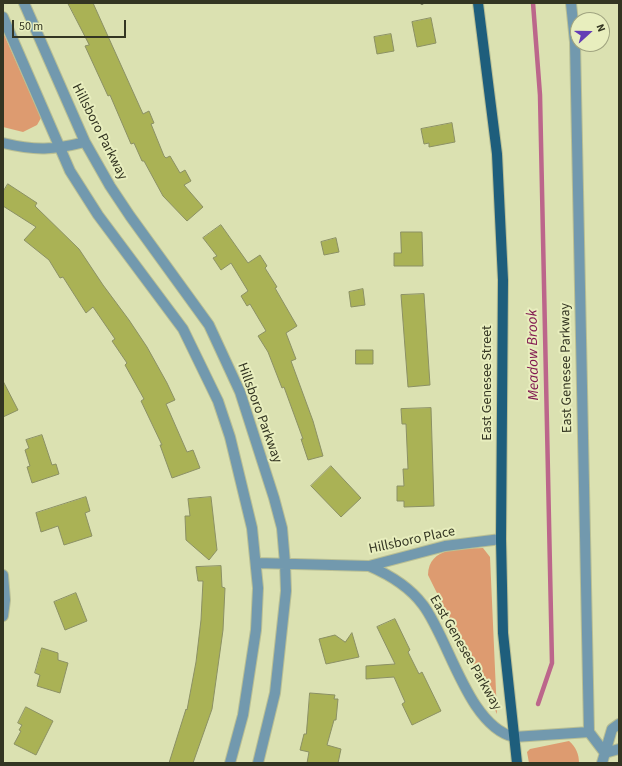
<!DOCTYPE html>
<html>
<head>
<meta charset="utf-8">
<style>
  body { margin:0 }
  #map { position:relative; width:622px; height:766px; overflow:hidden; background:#dbe1b1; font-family:"Source Sans 3",sans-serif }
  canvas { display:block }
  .frame { position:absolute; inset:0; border:4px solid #333522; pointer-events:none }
  .north { position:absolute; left:570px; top:12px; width:40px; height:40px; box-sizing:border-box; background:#e8eebe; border:1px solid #a0a480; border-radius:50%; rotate:69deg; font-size:11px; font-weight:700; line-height:16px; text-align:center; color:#333522 }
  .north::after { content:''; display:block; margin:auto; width:14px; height:18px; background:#643db5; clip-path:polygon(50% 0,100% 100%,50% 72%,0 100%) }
  .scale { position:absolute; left:12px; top:20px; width:114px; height:18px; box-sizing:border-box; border:2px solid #333522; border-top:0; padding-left:5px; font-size:12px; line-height:14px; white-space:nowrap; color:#333522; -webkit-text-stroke:3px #e8eebe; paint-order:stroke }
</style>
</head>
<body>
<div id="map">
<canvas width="622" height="766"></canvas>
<div class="frame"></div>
<div class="north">N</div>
<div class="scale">50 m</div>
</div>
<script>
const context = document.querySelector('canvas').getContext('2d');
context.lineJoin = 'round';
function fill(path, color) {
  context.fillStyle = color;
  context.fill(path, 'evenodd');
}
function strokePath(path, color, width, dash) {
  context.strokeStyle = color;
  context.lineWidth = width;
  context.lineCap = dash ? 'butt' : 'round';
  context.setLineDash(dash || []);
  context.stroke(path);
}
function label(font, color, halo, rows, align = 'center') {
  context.font = font + ' "Source Sans 3",sans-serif';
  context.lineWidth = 4;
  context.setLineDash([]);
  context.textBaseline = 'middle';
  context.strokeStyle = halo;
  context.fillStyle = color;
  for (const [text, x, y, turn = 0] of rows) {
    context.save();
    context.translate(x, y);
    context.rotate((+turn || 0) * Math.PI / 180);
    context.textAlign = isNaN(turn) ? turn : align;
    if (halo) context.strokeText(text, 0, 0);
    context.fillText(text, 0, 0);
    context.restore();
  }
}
fill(new Path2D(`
  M3,32L41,118L37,125L23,132L3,127Z
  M483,548L490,557L497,714L428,575C429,546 461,549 483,548Z
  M569,741C576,747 579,754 579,763H529L527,752L530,749Z`), '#dd9b70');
strokePath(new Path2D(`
  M533,3L540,95L552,663L538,704`), '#bc668b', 4.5);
const building = new Path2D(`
  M68,3H93L143,114L149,111L154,123L151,124L164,156L166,158L170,156L180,173L185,170L191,181L184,185L203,207L187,221L163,196L144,161H142L134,143L131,144L110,95L108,96L85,46L89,45Z
  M431,18L436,43L417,47L412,22Z
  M391,34L394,51L377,54L374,37Z
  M452,123L455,142L429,147V143L424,144L421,129Z
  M8,184L37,203L35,206L79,249L103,285L129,320L147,347L167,383L175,400L166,404L187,452L193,450L200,468L172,478L160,445H162L141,401L144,399L125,365L127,363L112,341L115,339L93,307L86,313L63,277L60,278L49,260L24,240L36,227L3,206V192Z
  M221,225L248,263L260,255L267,266L265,268L277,287L275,288L297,326L286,333L296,359L291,361L313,421L323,456L308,460L301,439H303L284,387L282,388L268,352L258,336L266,331L250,304L247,306L241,296L248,291L231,263L221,270L213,258L217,256L203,238Z
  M401,232H422L423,266H394V253H401Z
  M336,238L339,252L324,255L321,242Z
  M363,289L365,305L351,307L349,292Z
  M424,294L430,385L408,387L401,295Z
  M356,350H373V364H356Z
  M3,381L18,410L3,417Z
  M431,408L434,506L404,507V501H397V486H404L403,469H408L406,424H402L401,409Z
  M42,435L52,465L56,464L59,474L32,483L27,467L30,466L25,450L29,448L26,440Z
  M331,466L361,498L341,517L311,486Z
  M86,497L90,511L85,513L92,536L64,545L58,526L41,532L36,513Z
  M211,497L217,550L209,560L186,540L185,516H190L188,499Z
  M221,566L222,587L225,588L223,630L212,709L193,763H169L186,709L187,710L196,662L201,620L203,581H198L196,567Z
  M76,593L87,621L65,630L54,602Z
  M395,619L410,650L408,652L419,674L422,672L441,711L412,725L402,704L405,702L394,677L366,679V666L395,664L377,627Z
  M352,633L359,657L326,664L319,639L335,635L345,642Z
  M42,648L58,653V660L68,663L60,693L37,686L40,675L35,673Z
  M310,693L335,695L334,699H338L336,720H334L327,745L341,749L338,763H307L309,752L300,750L304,734H306Z
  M26,707L53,721L36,755L14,744L21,731L19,730L22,725L18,723Z`);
fill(building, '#aab255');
strokePath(building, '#8b9064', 1);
const street = new Path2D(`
  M24,3L85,142L110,186L130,216L209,325L240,392L274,498L282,528L285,563L286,591L275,693L258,763
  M571,3L575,42L589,732L605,753
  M3,17L70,171L98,215L183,329L218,401L230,437L252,528L258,588L256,630L243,715L230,763
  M3,143C36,151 53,150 85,142
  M257,563L369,566L445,546L501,539
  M369,566C390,575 409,586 423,605C449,639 468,726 514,737L589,732
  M3,575L5,600L3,616
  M605,753L619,749
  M602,763L612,729L619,724`);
const primary = new Path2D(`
  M478,3L497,154L503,280L501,539L503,633L517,763`);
strokePath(street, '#b9bf94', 12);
strokePath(primary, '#b9bf94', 12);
strokePath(new Path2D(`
  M422,3V5`), '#858968', 2.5, [2, 2]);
strokePath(street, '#7299ae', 10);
strokePath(primary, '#1e5e7c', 10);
label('14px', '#333522', '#e8eebe', [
  ["Hillsboro Parkway",99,132,63],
  ["East Genesee Parkway",567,368,-91],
  ["East Genesee Street",488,383,-90],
  ["Hillsboro Parkway",259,413,70],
  ["Hillsboro Place",412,541,-12],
  ["East Genesee Parkway",465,653,60]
]);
label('italic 15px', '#80164f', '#e8eebe', [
  ["Meadow Brook",534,355,-91]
]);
</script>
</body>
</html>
